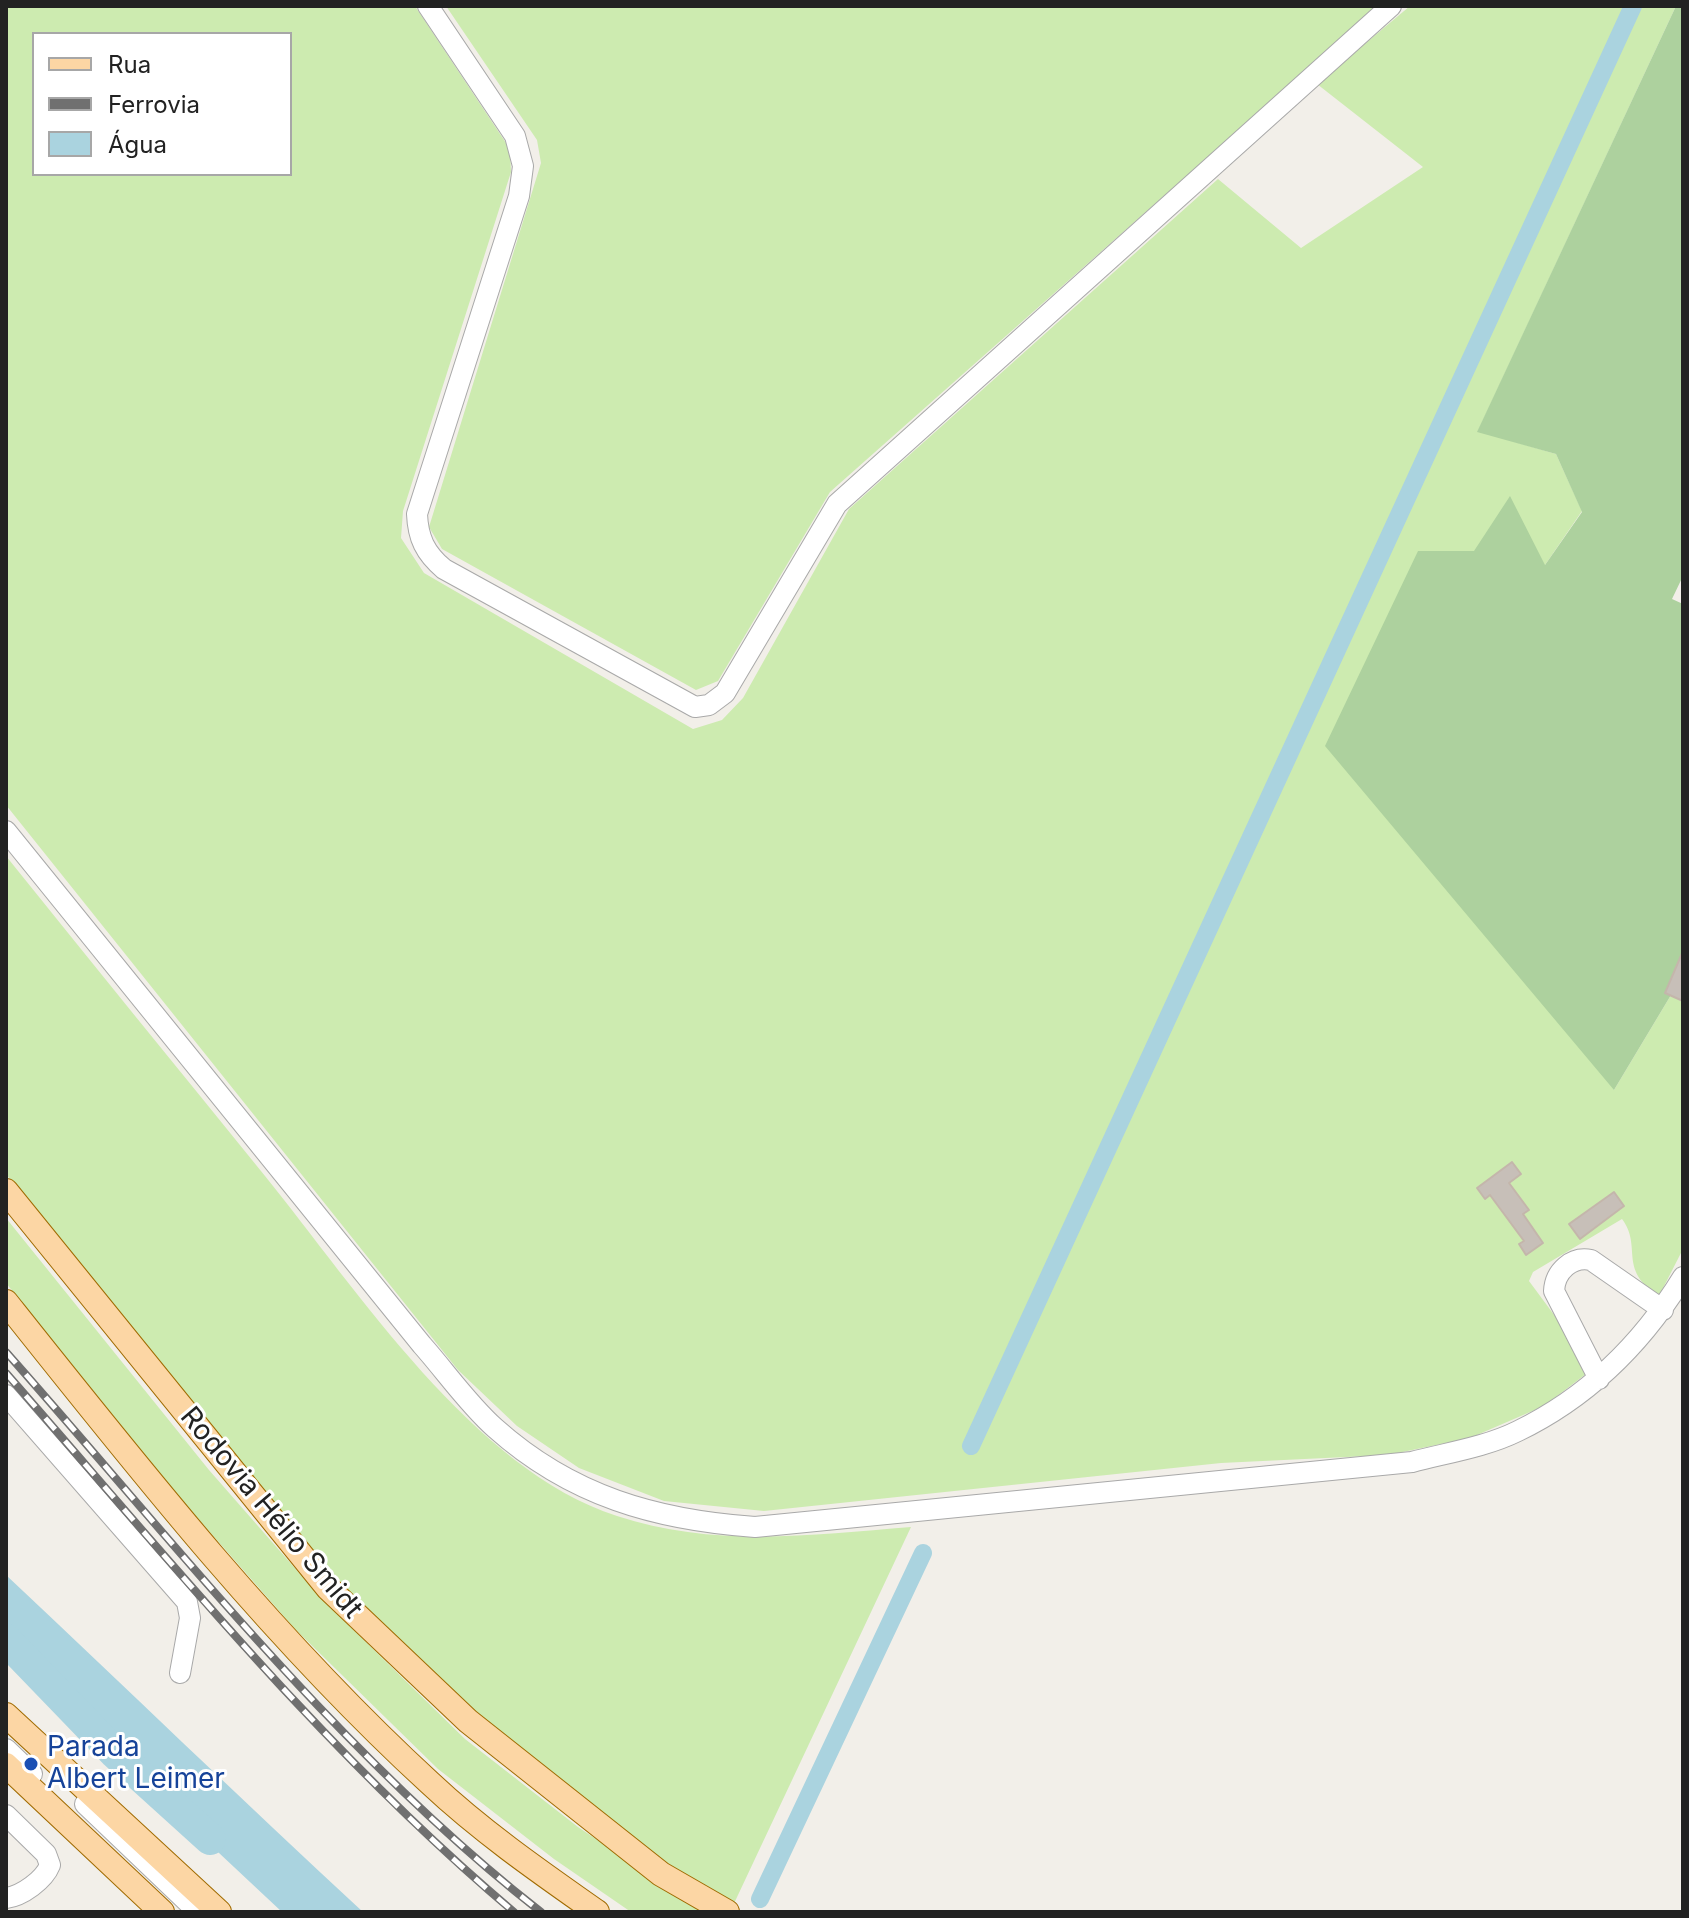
<!DOCTYPE html>
<html>
<head>
<meta charset="utf-8">
<style>
  body { margin:0 }
  #map { position:relative; width:1689px; height:1918px; overflow:hidden; background:#f2efe9; font-family:Inter,sans-serif }
  canvas { display:block }
  .frame { position:absolute; inset:0; border:8px solid #222; pointer-events:none }
  .legend { position:absolute; left:32px; top:32px; width:260px; height:144px; box-sizing:border-box; background:#fff; border:2px solid #a7a7a7; margin:0; padding:10px 14px; list-style:none; font-size:24px; color:#222 }
  .legend li { display:flex; align-items:center; gap:16px; height:40px }
  .legend b { width:40px; border:2px solid #a7a7a7 }
</style>
</head>
<body>
<div id="map">
<canvas width="1689" height="1918"></canvas>
<div class="frame"></div>
<ul class="legend">
<li><b style="height:10px;background:#fcd6a4"></b>Rua</li>
<li><b style="height:10px;background:#707070"></b>Ferrovia</li>
<li><b style="height:22px;background:#aad3df"></b>Água</li>
</ul>
</div>
<script>
const context = document.querySelector('canvas').getContext('2d');
context.lineJoin = 'round';
function fill(path, color) {
  context.fillStyle = color;
  context.fill(path, 'evenodd');
}
function strokePath(path, color, width, dash) {
  context.strokeStyle = color;
  context.lineWidth = width;
  context.lineCap = dash ? 'butt' : 'round';
  context.setLineDash(dash || []);
  context.stroke(path);
}
function label(font, color, halo, rows, align = 'center') {
  context.font = font + ' Inter,sans-serif';
  context.lineWidth = 6;
  context.setLineDash([]);
  context.textBaseline = 'middle';
  context.strokeStyle = halo;
  context.fillStyle = color;
  for (const [text, x, y, turn = 0] of rows) {
    context.save();
    context.translate(x, y);
    context.rotate((+turn || 0) * Math.PI / 180);
    context.textAlign = isNaN(turn) ? turn : align;
    if (halo) context.strokeText(text, 0, 0);
    context.fillText(text, 0, 0);
    context.restore();
  }
}
fill(new Path2D(`
  M6,6H415L510,149L511,172L403,511L401,538L424,573L693,729L722,720L743,698L849,509L1218,179L1301,248L1423,167L1317,84L1410,6H1676L1478,431L1556,454L1582,511L1545,565L1614,1090L1683,975V1249L1659,1296C1617,1269 1643,1247 1622,1219L1533,1272L1529,1281L1569,1335L1586,1374L1544,1406L1470,1438L1388,1455L1221,1463L764,1511L664,1501L579,1468L517,1426L458,1370L6,805ZM34,34H290V174H34Z
  M446,6H1378L830,492L718,681L696,690L442,549L429,527L541,163L537,140Z
  M6,856C92,963 179,1070 265,1176C358,1291 474,1470 617,1516C713,1548 813,1535 911,1527L730,1912L661,1874L328,1588L6,1174Z
  M6,1218L209,1470L321,1598L465,1739L578,1827L705,1912H631L554,1859L438,1769L295,1629L180,1498L6,1283Z`), '#cdebb0');
fill(new Path2D(`
  M1676,6H1683V576L1672,599L1683,604V975L1614,1090L1325,746L1418,551H1474L1510,496L1545,565L1582,512L1556,454L1477,432Z`), '#add19e');
fill(new Path2D(`
  M6,1575C125,1687 243,1801 363,1912H282L203,1838L164,1794L6,1648Z`), '#aad3df');
strokePath(new Path2D(`
  M971,1446L1633,6
  M760,1899L923,1553`), '#aad3df', 18);
strokePath(new Path2D(`
  M6,1640L115,1753L210,1839`), '#aad3df', 32);
const building = new Path2D(`
  M1683,951V1001L1665,993Z
  M1512,1162L1521,1174L1509,1183L1529,1210L1523,1214L1543,1243L1526,1255L1519,1244L1524,1241L1490,1195L1485,1199L1477,1188Z
  M1614,1192L1624,1206L1580,1239L1569,1224Z`);
fill(building, '#c7bfb8');
strokePath(building, '#c4b6ab', 2);
const minor = new Path2D(`
  M428,6L515,136L523,166L519,196L417,514C418,538 425,553 444,569L695,707L709,705L725,693L837,504L1391,6
  M6,831L422,1345C446,1372 468,1404 495,1428C571,1496 656,1520 755,1527L1412,1462C1446,1453 1486,1447 1518,1431C1588,1397 1643,1342 1683,1277
  M1599,1379L1554,1291C1555,1271 1572,1256 1591,1260L1663,1310
  M6,1395L187,1602L190,1618L180,1673
  M6,1749L32,1774
  M85,1804L198,1912
  M6,1815L46,1854L50,1865C44,1880 22,1896 6,1898`);
const major = new Path2D(`
  M6,1191L328,1588L468,1721L661,1874L727,1912
  M6,1302C138,1468 273,1639 430,1783C481,1831 540,1872 597,1912
  M6,1715L219,1912
  M6,1765L162,1912`);
strokePath(minor, '#a9a9a9', 22);
strokePath(major, '#a06b00', 26);
strokePath(minor, '#fff', 20);
strokePath(major, '#fcd6a4', 24);
const rail = new Path2D(`
  M6,1352C176,1544 338,1753 541,1912
  M6,1373C168,1558 325,1753 514,1912`);
strokePath(rail, '#707070', 8);
strokePath(rail, '#fff', 5, [15]);
for (const [x, y, r, color] of [
  [31,1764,8,"#1a4fb4"]
]) {
  const dot = new Path2D();
  dot.arc(x, y, r, 0, 2 * Math.PI);
  context.fillStyle = color;
  context.fill(dot);
  strokePath(dot, '#fff', 3);
}
label('28px', '#222', '#fff', [
  ["Rodovia Hélio Smidt",271,1513,50]
]);
label('28px', '#164399', '#fff', [
  ["Parada",47,1748],
  ["Albert Leimer",47,1780]
], 'left');
</script>
</body>
</html>
